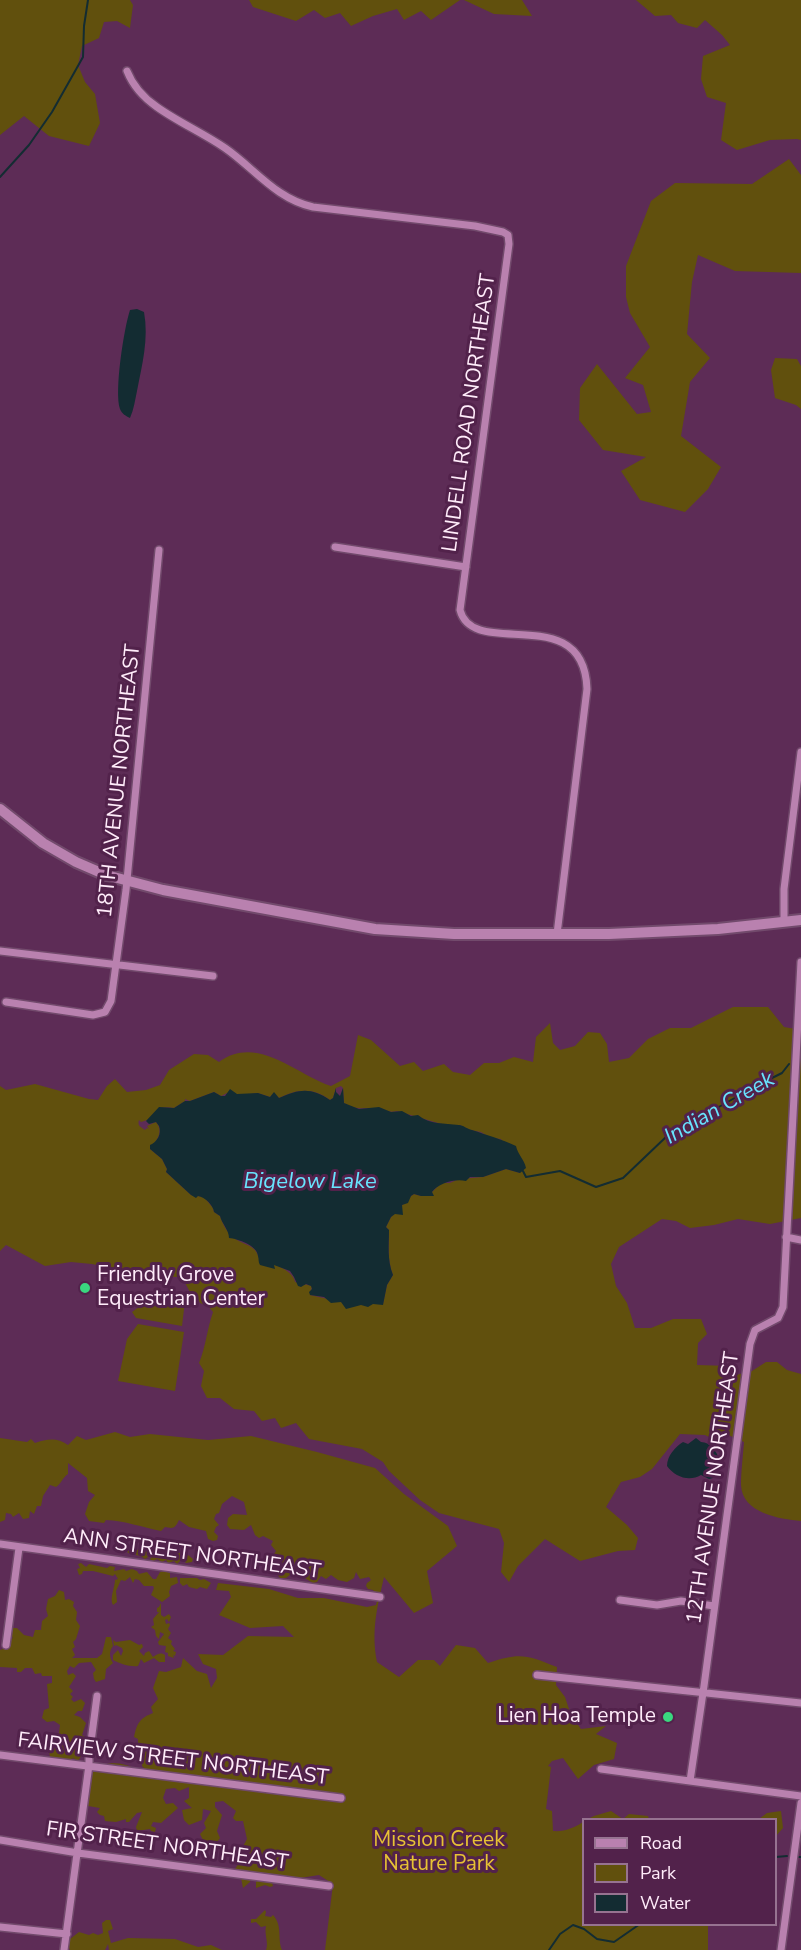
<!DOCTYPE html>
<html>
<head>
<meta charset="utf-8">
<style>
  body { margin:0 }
  #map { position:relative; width:801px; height:1950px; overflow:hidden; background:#5d2c56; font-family:"Nunito Sans",sans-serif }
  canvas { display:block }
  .legend { position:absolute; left:582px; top:1818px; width:195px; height:108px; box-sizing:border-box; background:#52224b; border:2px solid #977391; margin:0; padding:8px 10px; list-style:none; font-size:18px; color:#ffecfa }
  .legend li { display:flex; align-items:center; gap:12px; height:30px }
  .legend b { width:30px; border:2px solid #977391 }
</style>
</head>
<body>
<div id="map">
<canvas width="801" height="1950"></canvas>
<ul class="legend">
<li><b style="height:8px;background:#b981af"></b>Road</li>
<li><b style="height:16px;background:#61500d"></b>Park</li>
<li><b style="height:16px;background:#132c32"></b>Water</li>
</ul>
</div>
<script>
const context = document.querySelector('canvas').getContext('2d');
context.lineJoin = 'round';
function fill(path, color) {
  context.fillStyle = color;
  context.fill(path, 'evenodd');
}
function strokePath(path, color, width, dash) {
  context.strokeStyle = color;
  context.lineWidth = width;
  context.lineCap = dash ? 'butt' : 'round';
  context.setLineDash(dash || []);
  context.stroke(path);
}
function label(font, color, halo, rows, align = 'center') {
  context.font = font + ' "Nunito Sans",sans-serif';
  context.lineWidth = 6;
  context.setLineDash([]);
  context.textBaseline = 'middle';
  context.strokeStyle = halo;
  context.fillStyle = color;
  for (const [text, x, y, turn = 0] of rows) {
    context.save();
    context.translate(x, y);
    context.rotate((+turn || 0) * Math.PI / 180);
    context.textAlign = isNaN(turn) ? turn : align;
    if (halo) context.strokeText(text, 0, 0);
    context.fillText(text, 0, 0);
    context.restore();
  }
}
fill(new Path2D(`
  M0,0H130L133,5L130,28L117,21L104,22L99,38L82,46L78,65L85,82L95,94L100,123L89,146L49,136L24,116L0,135Z
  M249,0H460L431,20L421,11L404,20L397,9L373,16L351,26L340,13L325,18L314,10L296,21L253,7Z
  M464,0H522L532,16L494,14Z
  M636,0H801V140L797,139L770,140L737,150L721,140L726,103L707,97L701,79L703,56L730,45L722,35L705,20L697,28L678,23L671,15L655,16Z
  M789,159L801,175V273L735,271L698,255L692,282L687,334L710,358L690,382L681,436L721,467L708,489L685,512L640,500L621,471L646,457L603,450L579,420L580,388L597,364L637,414L651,412L643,385L625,378L650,347L630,313L626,297V266L651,201L675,183L752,184Z
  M775,358L797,359L801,366V409L796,405L775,398L771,370Z
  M733,1007H768L784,1027L801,1030V1218L770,1224L738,1219L714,1225L690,1228L676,1221L662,1219L619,1247L611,1264L616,1286L627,1303L635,1328H651L673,1319H701L707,1334L698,1343L697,1365L730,1366L736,1375L752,1371L766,1362H777L787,1370L801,1374V1521C779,1519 742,1513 741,1485C741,1472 743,1456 744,1442L726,1434L722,1444L705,1435L680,1434L652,1469L640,1477L621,1482L606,1507L627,1525L638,1538L635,1550L618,1551L580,1561L545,1539L518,1566L509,1582L501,1572L504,1543L499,1529L439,1513L420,1500L389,1471L383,1462L362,1449L309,1439L296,1423L281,1428L275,1418L262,1421L254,1411L234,1409L220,1398H207L201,1386L204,1371L199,1363C206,1346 207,1329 213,1312L208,1306L200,1303L196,1295L190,1292L183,1279L178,1277L146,1276L92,1264L71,1262L45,1266L6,1245L0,1251V1086L6,1090L35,1084L89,1099L98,1100L107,1086L115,1079L127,1092L146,1090L160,1085L169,1070L194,1054L208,1055L219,1062C257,1034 295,1074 331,1086L350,1076L358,1035L371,1040L400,1066L414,1062L423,1071L444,1064L453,1072L470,1075L484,1063H499L514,1057L533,1062L536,1037L550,1023L553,1043L560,1050L575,1046L588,1032L600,1033L607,1044L609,1062L629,1058L648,1039L670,1028H691ZM341,1086L343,1088L344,1103C359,1112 365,1106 378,1109C385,1110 390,1113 397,1111L445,1125H460L470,1130L481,1132L491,1138L501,1139L520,1173L506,1169L483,1177L459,1179L450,1183H441L432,1192L433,1196H421L414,1194L411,1196L391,1217L386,1227L389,1230C389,1246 387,1259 393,1275L387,1285L383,1304H361L351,1307L341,1302L310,1295L312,1286L295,1282C293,1269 270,1263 259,1258C255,1245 247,1246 237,1240C228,1235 223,1225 220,1216L214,1212L213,1208L204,1197L191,1195L166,1172L167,1169L162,1159L150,1149C157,1140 164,1132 156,1122L147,1126L149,1129L147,1128L145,1130C141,1127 137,1126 139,1120L141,1122C158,1119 151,1104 174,1108L185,1101V1099L190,1101L214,1092L221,1096L227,1093L245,1095L258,1093L270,1097L274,1093L279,1098C297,1089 313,1087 330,1100L333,1098L336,1088Z
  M156,1295L185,1301L182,1326L136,1318L132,1312Z
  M138,1324L184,1332L175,1391L118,1381L127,1339Z
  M115,1432L130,1437L150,1434L208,1440L251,1436L317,1452L375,1468L404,1494L448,1526L457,1546L427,1571L433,1603L414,1613L384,1577C377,1608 371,1631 377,1662L399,1677L418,1660H434L440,1666L456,1645L475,1648L488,1663C520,1652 527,1655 557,1667L556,1685L565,1697L571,1715L581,1729L606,1726L596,1734L617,1743L614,1759L594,1765L578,1779L563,1758L552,1761L548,1766L551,1767L546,1809L552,1811L553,1831C564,1832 574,1828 583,1822L584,1924L708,1925V1950H325L333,1884L319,1875L287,1880L278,1879L269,1882L272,1883L273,1886L270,1887L265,1885L256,1888V1882L257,1881H265L266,1876L251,1877L250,1882L243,1888L241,1878L233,1872L243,1857L241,1850L247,1839L243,1821H236L233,1818L236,1811L223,1801L215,1802V1807L222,1815L217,1831L220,1838L214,1846L205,1844L200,1834L206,1828L204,1823L211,1811L203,1809L202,1820L189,1825L184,1820L182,1810L192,1808L184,1801L189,1798V1787L179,1791L175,1788L166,1789L163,1798L166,1804L173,1803L178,1808L161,1823L153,1822L151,1826L156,1828L155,1832L151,1831L150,1829L137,1831L136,1827L142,1812L137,1813L129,1822H126V1819L116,1822L105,1821L104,1816L100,1815L97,1812L100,1808L88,1806L85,1801L87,1791H90L88,1789L85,1777L99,1763L102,1765C121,1760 136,1767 149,1779L146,1770L142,1766L144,1754L138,1745V1739L134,1737C137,1723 140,1718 153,1713L151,1707L158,1699L153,1688L159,1671L166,1672L181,1667L183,1658L197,1671L207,1674L211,1688L217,1678L216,1669L203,1664L198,1654L223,1655L248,1636L294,1637L283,1626L250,1628L219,1615L231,1597L229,1591L216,1590L218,1583L269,1589L298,1598H324L367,1607L376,1605L378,1597L373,1590L368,1589L366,1586L367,1583L371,1580L369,1577L360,1579L356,1572L354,1578L347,1582L338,1580L331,1575L326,1579L321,1576L317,1582L313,1583L303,1577L299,1571L294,1576L291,1574L286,1578H280L269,1563L270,1560L276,1551L271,1545L273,1541L263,1536L259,1538L255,1535L251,1525L244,1530L230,1529L227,1525L228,1518L233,1514L247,1515L244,1502L232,1496L222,1504L219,1513L216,1514L214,1519L219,1525L216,1527L214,1532L218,1536L217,1540L213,1541L208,1539L206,1531L189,1527L179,1520C175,1528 174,1529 165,1527L161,1531C142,1527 125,1521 106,1520L104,1523L89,1521L85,1514L89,1502L95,1495L88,1491L87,1478L68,1463V1474C62,1478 62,1483 56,1487L50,1485L43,1496L41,1506H37L34,1514L30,1511L29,1518L23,1519L19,1513L13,1517L11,1514L6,1513L5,1520L0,1522V1438L27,1442L31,1439L35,1443C47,1439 57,1437 68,1445L77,1436L86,1440Z
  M141,1546L154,1553L157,1551L158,1547L163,1550L161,1552H164L165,1554L171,1552L174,1556L177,1553H180L183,1557L188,1555L193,1559L192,1562L186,1563L182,1559L177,1564L174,1561L168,1563L166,1560L162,1562L157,1559L152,1562L150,1560L152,1555L149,1552L146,1554L148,1557L145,1559L141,1556L136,1555L135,1552L130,1554L127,1552L131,1549L138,1550Z
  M81,1563L86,1567L89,1564L107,1568L110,1566L115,1567L114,1571L124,1569L126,1571L132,1569L137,1571L139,1574L147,1572L153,1579H156L160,1572L164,1571L170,1573V1578L177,1577L178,1583L171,1586L169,1592L170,1596L162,1602L151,1595L154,1588L153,1586H144L139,1580L135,1579L133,1583L130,1577L125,1581L121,1580L116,1591L117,1602L113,1605C109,1599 115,1587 115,1580L118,1579L115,1574L113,1576L93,1571H83L82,1574L79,1575L77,1569L80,1568L78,1564Z
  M180,1578H197L200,1580L204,1579L211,1583L207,1589L200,1587L197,1589L189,1587L187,1584L183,1586L180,1583Z
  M59,1590L64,1592L65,1600L69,1599L74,1602L73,1606L77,1612L76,1620L80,1626L76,1639L73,1642L75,1647L72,1649L75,1655L72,1658H97L102,1654L106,1637H111L113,1646C109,1651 109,1657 113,1663L106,1669L105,1679L96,1682L94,1679L93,1673L96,1670L91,1662L79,1663L74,1668L70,1666L67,1671L68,1675L73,1673L76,1676L69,1687L73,1691L70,1694L73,1697L71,1699L74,1702L81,1699L85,1703L82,1711H78L74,1715L80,1717L86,1723L82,1735L85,1737L82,1752L83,1753L78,1761L73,1758L65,1764L61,1765L53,1757L50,1758L48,1741L52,1737L59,1733L60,1725L54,1721L47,1722L42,1718L44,1710L49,1708L47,1684L52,1683V1676H42L41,1673L35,1674L32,1668H25L21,1672H17V1668L0,1667V1650L8,1647V1641L13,1638L9,1634L11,1628H17L24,1635L33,1637L35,1630H41L42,1621L48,1616L46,1609L48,1599L55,1596Z
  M161,1603V1615L164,1617L169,1614L171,1617L169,1622L167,1619L165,1620L166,1624L169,1623L170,1625L168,1629L171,1633L168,1638L172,1641L171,1644L175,1649L173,1651L176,1652L175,1656L173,1655L174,1658L168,1656V1653L165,1652L166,1646L159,1645L158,1642L164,1634L160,1632L159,1639L156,1636L155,1630L151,1627L154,1625L153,1619L159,1612H157V1608L159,1607Z
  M113,1640L116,1642L130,1640L139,1645L142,1644L143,1647L139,1651L144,1656L145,1653L149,1651L153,1657C158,1654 160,1652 165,1655V1662H159L154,1658L144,1663L141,1659L138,1666C130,1667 121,1664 113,1660V1655L118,1650L121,1656L123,1651L122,1648L116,1645L114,1646Z
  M611,1811L623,1819L629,1814L648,1816L649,1819H588L594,1816Z
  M781,1811L783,1828L776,1836V1820L759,1819L767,1813Z
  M265,1910L266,1912L265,1916L271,1917L273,1915C283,1926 277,1938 282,1950H266C269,1943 264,1934 266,1926L261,1927L256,1922L251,1923V1919H256Z
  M106,1920H110L113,1929L108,1931L111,1943L128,1938L175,1939L198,1947L211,1945L222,1950H109L108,1944L105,1950H70L68,1946L70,1939L79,1932L89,1935L93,1933L98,1935L103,1933L102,1923Z`), '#61500d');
fill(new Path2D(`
  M137,309L144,312C149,339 142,365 137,391C135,400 134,409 130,418C126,416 122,414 120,409C114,392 124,328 130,310Z
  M336,1088V1092L340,1096L343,1088L344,1103L359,1109L379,1107L391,1112L402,1111L411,1116L418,1115C430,1125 444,1123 459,1125C463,1125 467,1129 472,1130C487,1135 501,1139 516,1146C518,1155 524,1159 526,1168L520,1173L506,1169L483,1177H470L466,1181C456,1178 438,1183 432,1192L434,1196H421L414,1194L411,1196L408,1203L402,1205L403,1215L395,1214L391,1217L386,1227L389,1230C389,1246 387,1259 393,1275L387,1285L383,1305L373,1304L368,1307L361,1305L346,1309L341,1302L331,1303L324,1297L310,1295L309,1292L312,1289L311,1286L306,1284L301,1287L298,1286L294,1277L290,1271L274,1265L275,1269L260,1265C258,1262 259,1259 258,1256C257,1245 238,1239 229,1238C229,1230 222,1224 220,1216L214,1212C213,1205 205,1197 198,1196L196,1198L191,1195L166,1172L167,1169L162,1159L150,1149V1145C157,1142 162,1134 159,1126L156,1122L149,1124L146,1121L159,1107L174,1108L185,1101H190L214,1092L221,1096H225L230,1089L237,1094L258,1093L270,1097L274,1092L279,1098C299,1089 311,1087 330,1100L333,1098Z
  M696,1438L701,1442C710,1442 719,1453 719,1462L715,1467L717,1472L713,1478L709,1479L701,1475C689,1482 675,1477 667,1466C667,1456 675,1447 683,1442L688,1444Z`), '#132c32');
strokePath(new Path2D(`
  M0,177L29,145L52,112L83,57L84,26L88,0
  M523,1171L526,1177L560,1171L596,1187L623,1178L666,1137L754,1087L782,1073L789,1064
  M776,1857L787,1856
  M797,1857H801
  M549,1950L560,1934L573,1925L584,1929L597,1939L614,1942L640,1924`), '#132c32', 2);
const street = new Path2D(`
  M127,71C133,86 144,98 157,107C178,122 203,133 225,148C254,168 276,199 313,207L475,226L503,232L508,235L509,244L460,610C473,661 584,599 587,689L557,934
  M335,547L466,567
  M784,922V889L801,752
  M0,951L213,976
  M6,1002L93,1015L105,1012L111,1001L126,890L159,550
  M786,1237L801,1240
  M0,1544L380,1597
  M620,1600L657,1605L681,1601L714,1606
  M6,1645L19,1548
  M537,1675L801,1703
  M0,1755L341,1798
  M601,1769L801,1796
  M690,1781L704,1686L750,1344L755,1330L778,1318L783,1307L801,962
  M0,1840L78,1853L329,1886
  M0,1927L67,1934
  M64,1950L89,1765V1757L97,1696
  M781,1950L801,1803`);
const secondary = new Path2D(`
  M0,809L43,843L76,862L106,875L163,890L375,929L454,934H609L718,929L801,920`);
strokePath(street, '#724a6c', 10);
strokePath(secondary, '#724a6c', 14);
strokePath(street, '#b981af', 7);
strokePath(secondary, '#b981af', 10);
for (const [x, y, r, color] of [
  [85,1288,6,"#3ad77f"],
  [668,1717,6,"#3ad77f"]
]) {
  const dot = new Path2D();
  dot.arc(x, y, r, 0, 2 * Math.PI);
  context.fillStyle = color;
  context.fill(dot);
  strokePath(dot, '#52224b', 2);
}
label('21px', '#ffecfa', '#52224b', [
  ["LINDELL ROAD NORTHEAST",470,413,-82],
  ["18TH AVENUE NORTHEAST",120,781,-84],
  ["12TH AVENUE NORTHEAST",714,1488,-82],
  ["ANN STREET NORTHEAST",192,1555,8],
  ["FAIRVIEW STREET NORTHEAST",173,1760,7],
  ["FIR STREET NORTHEAST",167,1847,8]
]);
label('21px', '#ffecfa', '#52224b', [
  ["Friendly Grove",97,1276],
  ["Equestrian Center",97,1300],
  ["Lien Hoa Temple",656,1717,"right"]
], 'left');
label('21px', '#e7c234', '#52224b', [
  ["Mission Creek",439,1841],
  ["Nature Park",439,1865]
]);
label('italic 22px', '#68e4fe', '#52224b', [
  ["Indian Creek",720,1109,-30],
  ["Bigelow Lake",310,1183]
]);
</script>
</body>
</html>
